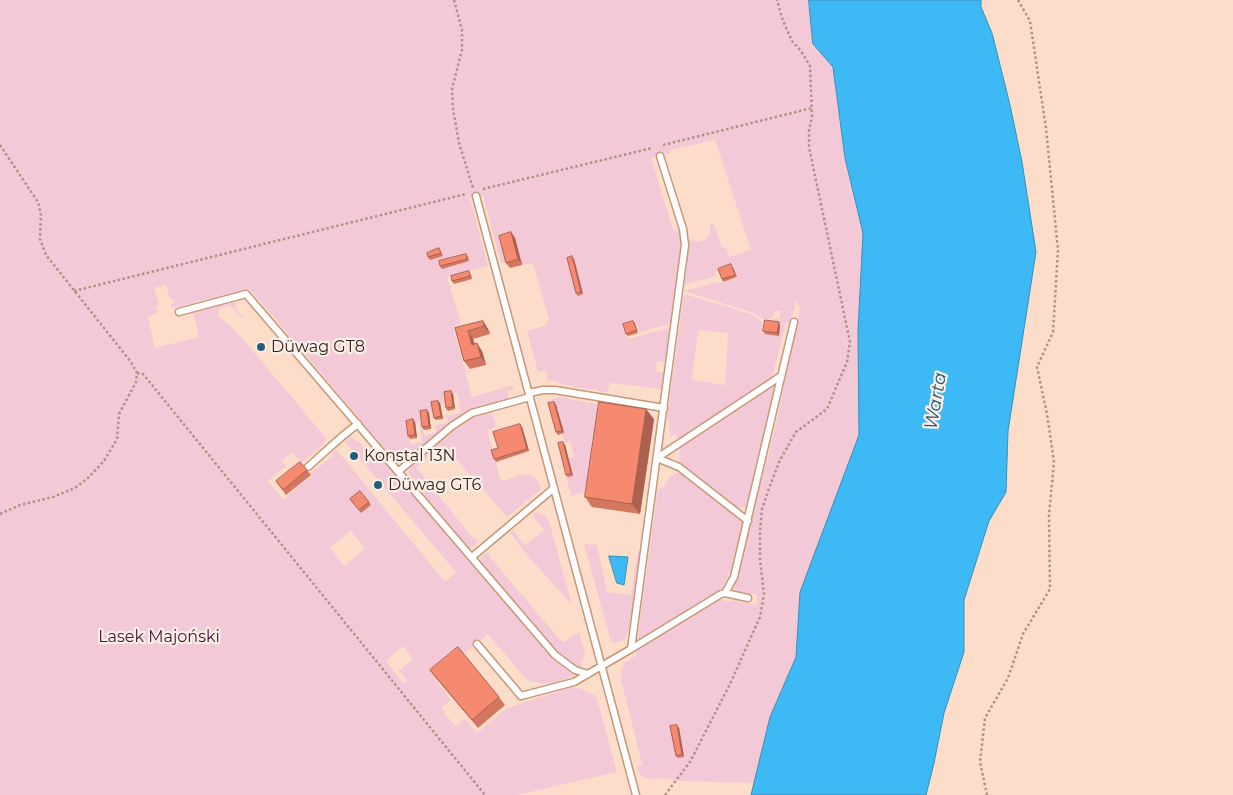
<!DOCTYPE html>
<html>
<head>
<meta charset="utf-8">
<style>
  body { margin:0 }
  canvas { display:block; background:#fcddca }
</style>
</head>
<body>
<canvas width="1233" height="795"></canvas>
<script>
const context = document.querySelector('canvas').getContext('2d');
context.lineJoin = 'round';
function fill(path, color) {
  context.fillStyle = color;
  context.fill(path, 'evenodd');
}
function strokePath(path, color, width, dash) {
  context.strokeStyle = color;
  context.lineWidth = width;
  context.lineCap = dash ? 'butt' : 'round';
  context.setLineDash(dash || []);
  context.stroke(path);
}
function label(font, color, halo, rows, align = 'center') {
  context.font = font + ' Montserrat,sans-serif';
  context.lineWidth = 4.5;
  context.setLineDash([]);
  context.textBaseline = 'middle';
  context.strokeStyle = halo;
  context.fillStyle = color;
  for (const [text, x, y, turn = 0] of rows) {
    context.save();
    context.translate(x, y);
    context.rotate((+turn || 0) * Math.PI / 180);
    context.textAlign = isNaN(turn) ? turn : align;
    if (halo) context.strokeText(text, 0, 0);
    context.fillText(text, 0, 0);
    context.restore();
  }
}
fill(new Path2D(`
  M0,0H809L813,44L833,67L845,158L863,233L858,331L859,435L800,591L796,657L770,717L754,783L680,781L663,778L652,779L645,778L641,775L636,767L642,765L640,755L620,676L622,675L621,669L624,665V662L630,660V658L637,656L635,650L718,599L731,602L732,600L757,605V595L734,590L777,420L800,308L796,301L790,323H786L772,378L685,437L683,436L679,439L675,434L670,437L669,420L667,418L684,294L754,315L762,323L761,333L779,336L781,324L769,321L774,319H779L781,311H774L773,317C764,321 761,318 754,313L684,291L718,282L722,283L737,278L732,265L715,272L716,276L685,284L688,238L696,242L704,240L710,235V225L714,224L722,248L726,247L729,257L751,250L715,140L670,150V153L651,158L674,232L679,230L681,241L672,323L640,332L635,320L623,325L628,339L672,327L667,362L657,361L656,371L666,373L664,389L610,383L608,391L602,393L597,390L574,387L573,385H566L565,384H561L560,383L553,381L552,380L548,381L545,370L538,372L527,331L544,326L549,320L533,263L522,265L514,238L508,261L501,263L483,195L470,198L488,266L447,277L461,324L453,326L472,397L513,385L514,389L508,391V399L480,407L464,414L408,458L407,457L400,461L398,459L395,461L250,289L172,308L171,304L174,303L173,299H170L166,285L154,288L159,305L155,306L158,313L148,316L155,348L199,337L193,312L235,302L237,304L234,307L243,317V320L230,305L219,309L217,316L229,325L242,338L326,438L323,445L301,463L292,452L282,461L286,466L268,481L283,499L313,475L311,473L333,456L332,454L336,449L445,582L456,572L345,441L351,437L361,444L367,452L370,450L379,459L387,462L549,654L574,675C560,683 541,687 526,679L488,634L434,678L451,700L441,708L455,726L465,719L477,733L507,708L572,687L582,689L596,696L617,772L517,795H0ZM698,330L728,333L725,385L692,380ZM457,393L461,413L448,416L444,396ZM445,403L448,423L435,425L436,433L424,435L420,415L433,412L432,405ZM419,422L422,442L410,444L406,424ZM351,531L365,549L344,566L330,547ZM403,646L413,659L399,671L407,680L403,683L386,661Z
  M778,382L749,504C743,509 739,508 732,505L679,461L680,448Z
  M560,397L606,406L592,507L590,506L585,492L571,496L566,476L572,475L568,459L574,457L570,441L565,443L552,399Z
  M492,411L496,427L487,430L501,481C518,477 534,465 541,489L507,517L445,446L438,448L416,467L472,537L479,541L469,549L408,475L410,474L408,471L410,469V466L461,424L473,418Z
  M680,473L685,475L741,520L743,525L732,572H730L721,589L637,642L658,488H664C667,480 671,473 680,473Z
  M535,512L544,515L549,521L572,605L527,555L510,533L513,530L525,545L544,530L533,516Z
  M584,544L597,545L607,592L631,595L638,551L641,552L631,628H629L625,640L614,643L611,642Z
  M488,551L490,557L561,641L564,642L579,632L585,653L580,669L556,651L479,560Z`), '#f3c9d8');
const water = new Path2D(`
  M809,0H981V7L992,33L1010,105L1022,162L1036,252L1008,431L1006,492L989,521L964,600V652L944,713L934,763L926,795H751L770,717L796,657L800,592L859,435L858,331L863,233L845,158L833,67L813,44Z
  M609,556L628,557L624,585L617,583Z`);
fill(water, '#3db9f5');
strokePath(water, '#3c8db3', 1);
const service = new Path2D(`
  M476,196L636,795
  M179,312L246,294L555,655L575,670L588,674
  M529,393L543,390H555L664,408
  M657,458L781,376
  M657,458L679,467L748,521
  M308,467C325,452 340,437 358,424
  M399,471L452,426L472,413L530,397
  M472,557L554,488
  M725,593L734,577L794,322
  M477,644L521,696L574,682L631,649L721,594L725,593L748,598
  M631,649L685,245L683,229L660,156`);
strokePath(service, '#c79778', 9);
strokePath(new Path2D(`
  M454,0L462,30V50L452,89L453,109L459,143L473,188
  M0,145L38,202L41,215L40,239L46,255L131,362L137,373L136,382L119,414L117,439L104,461L87,479L75,488L53,497L20,505L0,514
  M663,145L812,108
  M483,189L652,148
  M74,291L466,194
  M137,373L143,374L485,795
  M665,795L690,762L730,684L760,617L764,594L760,560V532L762,509L771,483L780,460L796,432L827,409L847,362L850,342L809,147V131L812,116L810,66L801,51L792,41L783,21L777,0
  M987,795L980,762L985,718L1008,678L1023,634L1050,589L1049,515L1054,462L1047,414L1037,367L1053,332L1058,250L1046,128L1030,21L1018,0`), '#ad9383', 2.5, [2.5, 2.5]);
strokePath(service, '#fff', 6);
fill(new Path2D(`
  M511,232L515,238L522,265L510,268L506,263Z
  M439,248L443,256L430,260L428,257Z
  M468,256L469,261L442,269L440,266Z
  M574,259L583,294L578,296L576,293Z
  M733,267L737,277L723,282L722,279Z
  M471,274L472,279L454,284L452,281Z
  M483,321L488,329L490,334L473,339L475,344L482,351L486,365L470,369L464,361L455,328Z
  M633,321L635,323L638,333L628,336L626,334Z
  M780,325L779,336L765,334L763,331Z
  M453,394L455,409L448,411L446,408Z
  M554,402L556,405L564,433L558,435L556,432Z
  M440,403L443,419L436,420L434,418Z
  M429,413L431,429L424,430L422,427Z
  M654,419L640,514L592,507L585,497Z
  M415,422L417,438L410,439L408,436Z
  M522,427L529,451L496,462L494,459L498,448Z
  M563,442L565,445L573,476L568,477L566,475Z
  M307,470L311,475L286,495L276,481Z
  M350,499L369,502L371,505L361,513Z
  M430,670L499,697L505,705L478,728L436,678Z
  M679,728L684,757L678,758L676,756Z`), '#d47761');
fill(new Path2D(`
  M511,232L515,238L522,265L518,259Z
  M572,256L574,259L583,294L581,292Z
  M483,321L488,329L490,334L484,326Z
  M779,322L780,325L779,336L777,333Z
  M468,331L473,339L477,353L472,345Z
  M477,343L482,351L486,365L481,357Z
  M451,391L453,394L455,409L453,407Z
  M438,401L440,403L443,419L441,416Z
  M554,402L556,405L564,433L562,431Z
  M646,409L654,419L640,514L632,504Z
  M427,410L429,413L431,429L429,426Z
  M413,419L415,422L417,438L415,435Z
  M520,424L522,427L529,451L527,449Z
  M563,442L565,445L573,476L571,473Z
  M677,725L679,728L684,757L682,754Z`), '#ac614f');
const building = new Path2D(`
  M511,232L518,259L506,263L499,236Z
  M439,248L441,253L428,257L427,253Z
  M466,254L467,259L440,266L439,261Z
  M572,256L581,292L576,293L567,258Z
  M731,264L735,275L722,279L718,269Z
  M469,271L470,276L452,281L451,276Z
  M765,320L779,322L777,333L763,331Z
  M483,321L484,326L468,331L472,345L477,343L481,357L464,361L455,328Z
  M633,321L637,330L626,334L623,324Z
  M451,391L453,407L446,408L444,392Z
  M438,401L441,416L434,418L431,402Z
  M554,402L562,431L556,432L548,403Z
  M599,402L646,409L632,504L585,497Z
  M427,410L429,426L422,427L420,411Z
  M413,419L415,435L408,436L406,421Z
  M520,424L527,449L494,459L491,450L498,448L493,432Z
  M563,442L571,473L566,475L558,443Z
  M300,462L307,470L283,490L276,481Z
  M360,491L369,502L359,510L350,499Z
  M458,647L499,697L472,720L430,670Z
  M677,725L682,754L676,756L670,726Z`);
fill(building, '#f68a71');
strokePath(building, '#ac614f', 1);
for (const [x, y, r, color] of [
  [261,347,5,"#265c77"],
  [354,456,5,"#265c77"],
  [378,485,5,"#265c77"]
]) {
  const dot = new Path2D();
  dot.arc(x, y, r, 0, 2 * Math.PI);
  context.fillStyle = color;
  context.fill(dot);
  strokePath(dot, '#faefe9', 2);
}
label('16px', '#382518', '#faefe9', [
  ["Düwag GT8",271,347],
  ["Konstal 13N",364,456],
  ["Düwag GT6",388,485]
], 'left');
label('16px', '#501031', '#faefe9', [
  ["Lasek Majoński",159,637]
]);
label('italic 18px', '#275771', '#faefe9', [
  ["Warta",936,401,-80]
]);
</script>
</body>
</html>
